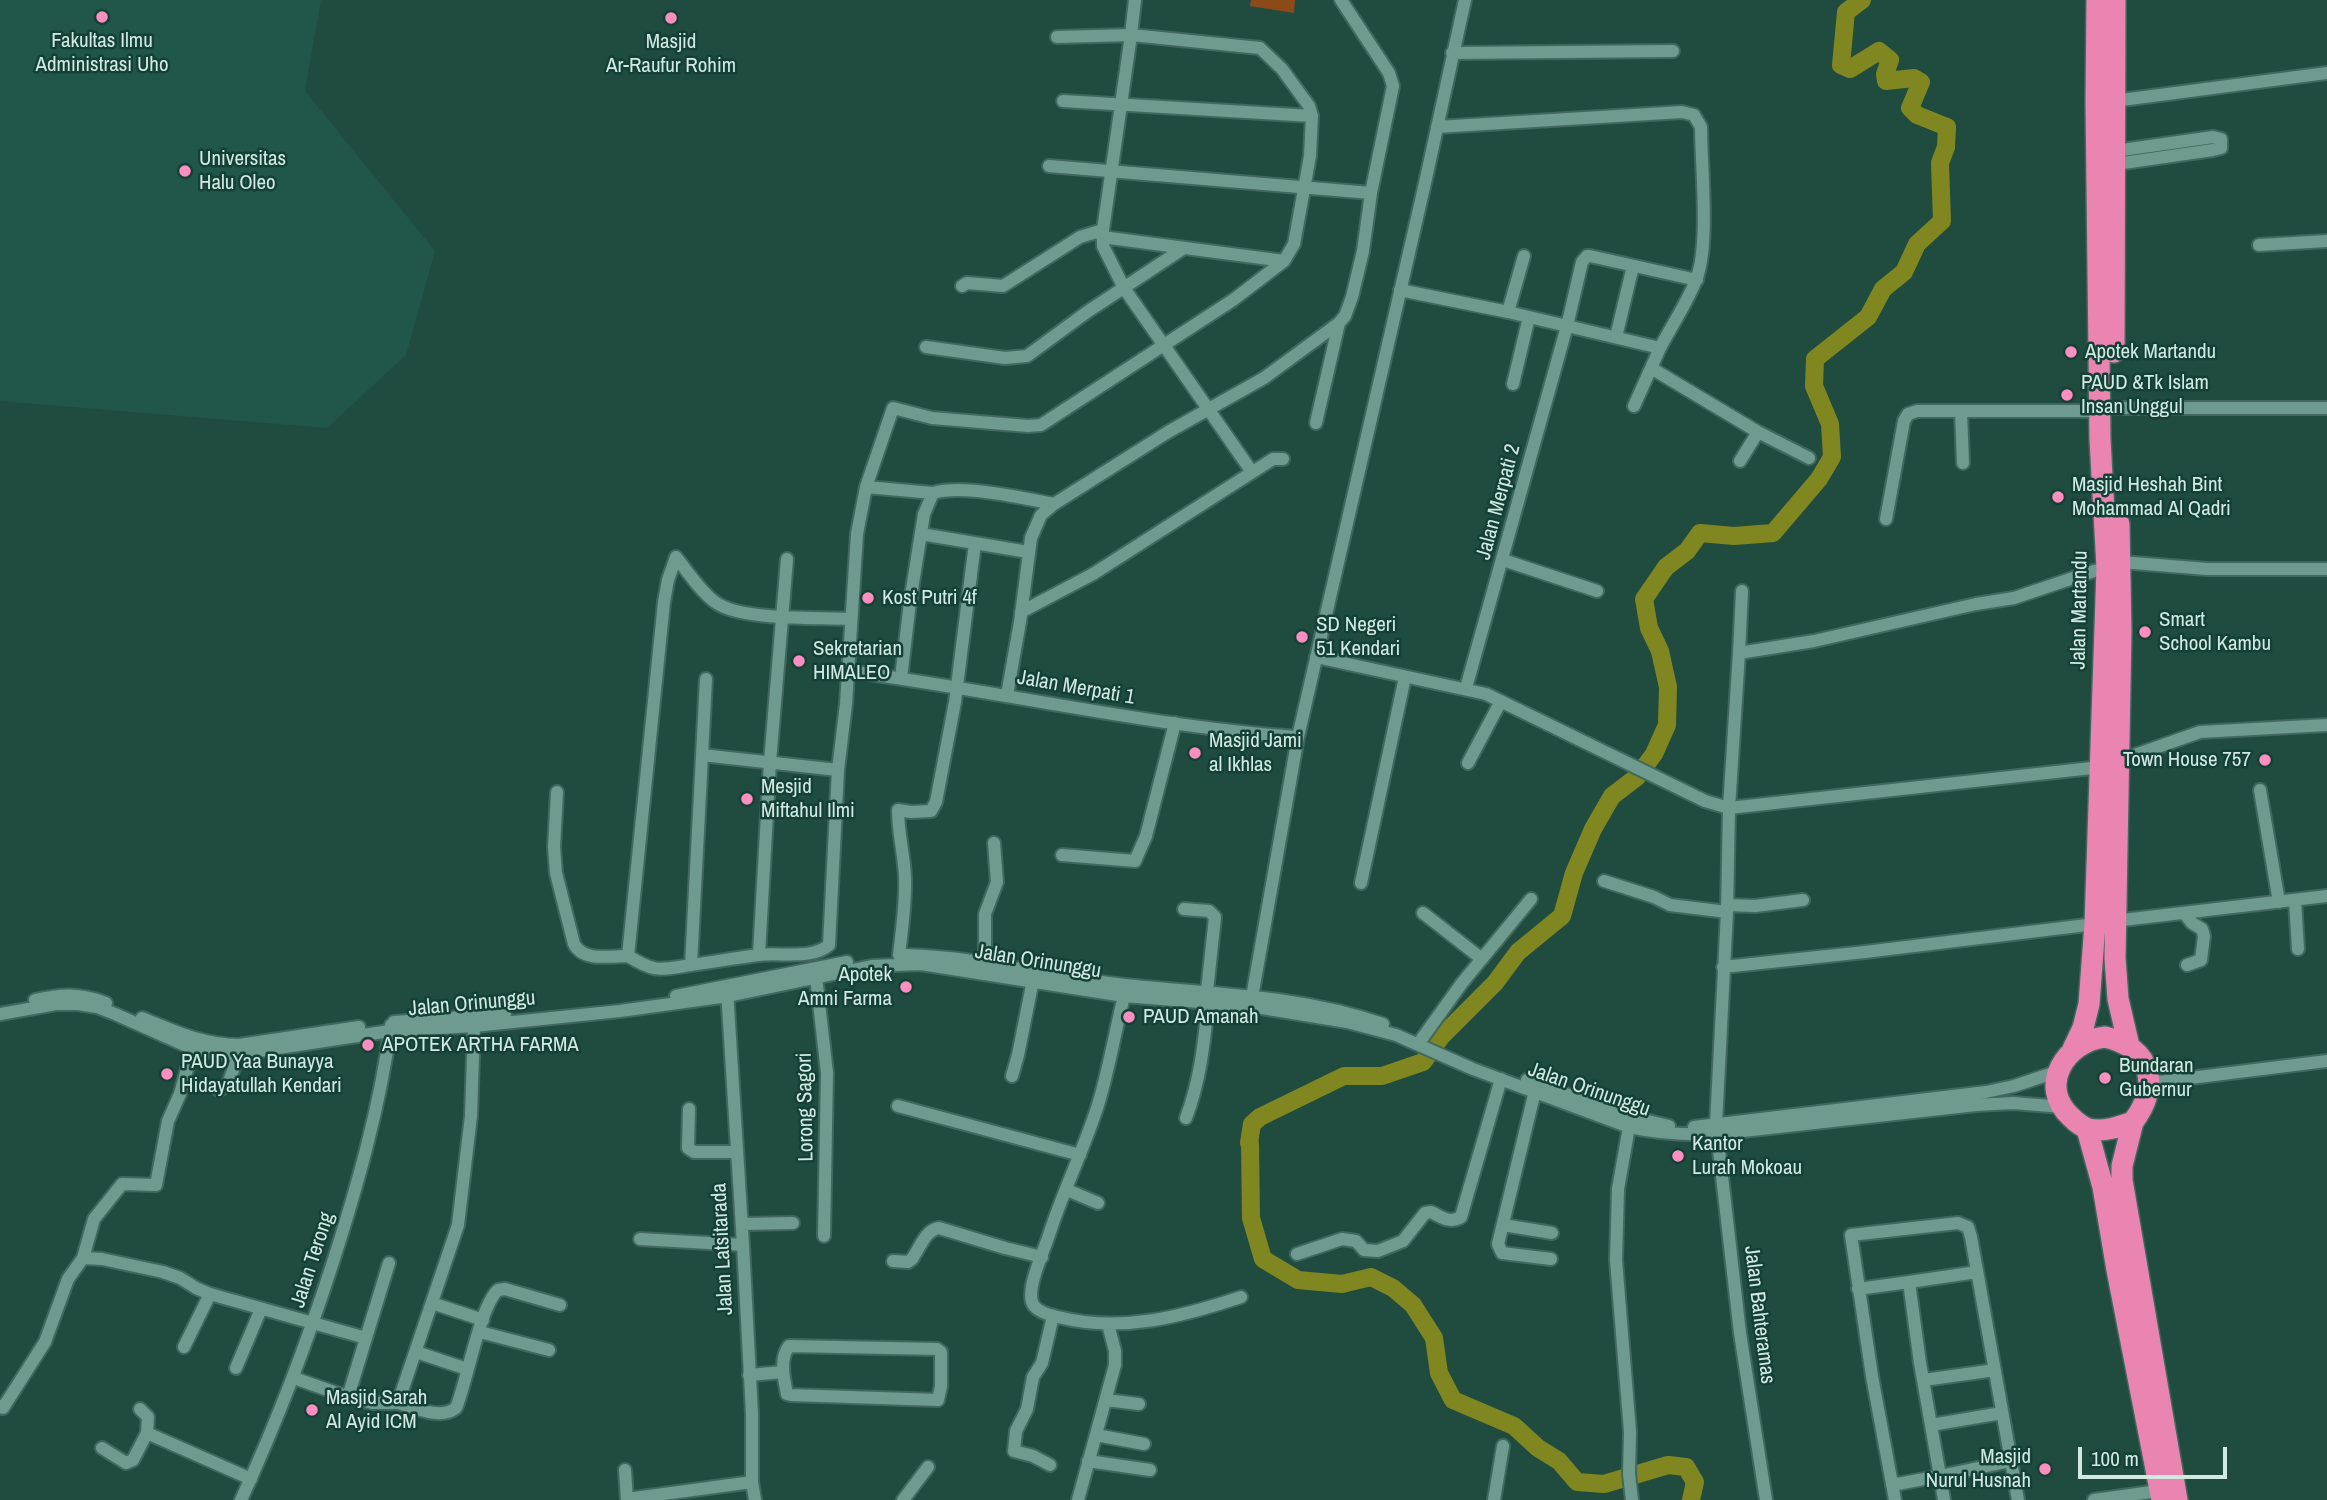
<!DOCTYPE html>
<html>
<head>
<meta charset="utf-8">
<style>
  body { margin:0 }
  #map { position:relative; width:2327px; height:1500px; overflow:hidden; background:#204c40; font-family:"Archivo Narrow",sans-serif }
  canvas { display:block }
  .scale { position:absolute; left:2078px; top:1447px; width:149px; height:32px; box-sizing:border-box; border:4px solid #d2e9e1; border-top:0; padding-left:9px; font-size:21px; line-height:24px; white-space:nowrap; color:#d2e9e1; -webkit-text-stroke:5px #144135; paint-order:stroke }
</style>
</head>
<body>
<div id="map">
<canvas width="2327" height="1500"></canvas>
<div class="scale">100 m</div>
</div>
<script>
const context = document.querySelector('canvas').getContext('2d');
context.lineJoin = 'round';
function fill(path, color) {
  context.fillStyle = color;
  context.fill(path, 'evenodd');
}
function strokePath(path, color, width, dash) {
  context.strokeStyle = color;
  context.lineWidth = width;
  context.lineCap = dash ? 'butt' : 'round';
  context.setLineDash(dash || []);
  context.stroke(path);
}
function label(font, color, halo, rows, align = 'center') {
  context.font = font + ' "Archivo Narrow",sans-serif';
  context.lineWidth = 5;
  context.setLineDash([]);
  context.textBaseline = 'middle';
  context.strokeStyle = halo;
  context.fillStyle = color;
  for (const [text, x, y, turn = 0] of rows) {
    context.save();
    context.translate(x, y);
    context.rotate((+turn || 0) * Math.PI / 180);
    context.textAlign = isNaN(turn) ? turn : align;
    if (halo) context.strokeText(text, 0, 0);
    context.fillText(text, 0, 0);
    context.restore();
  }
}
fill(new Path2D(`
  M0,0H321L305,91L435,251L406,355L327,428L0,401Z`), '#205748');
fill(new Path2D(`
  M1251,0H1295L1294,13L1250,6Z`), '#8c4a19');
strokePath(new Path2D(`
  M1249,1143L1252,1124L1260,1117L1344,1076H1382L1423,1062L1441,1037L1495,983L1518,952L1562,916L1574,873L1593,829L1612,796L1637,777L1654,754L1667,725L1668,687L1660,651L1649,628L1644,599L1666,567L1687,551L1700,533L1734,536L1773,533L1819,479L1832,457L1830,424L1814,386L1815,359L1868,317L1883,289L1904,272L1917,244L1942,221L1940,163L1946,147L1947,127L1917,115L1910,108L1921,82L1914,78L1886,81L1885,74L1890,60L1879,51L1850,69L1841,65L1846,12L1862,0
  M1250,1143L1251,1218L1263,1259L1298,1280L1342,1284L1371,1277L1393,1288L1413,1305L1434,1338L1439,1373L1453,1400L1514,1426L1538,1448L1559,1461L1577,1482L1604,1484L1668,1465L1686,1467L1695,1482L1691,1500`), '#818720', 18);
const minor = new Path2D(`
  M1341,0L1389,73L1393,86L1371,193
  M1057,37L1131,35L1103,230V246L1124,288L1252,472
  M1452,53L1673,51
  M1063,101L1312,116
  M2114,101L2327,73
  M1437,127L1682,112L1694,115L1701,127C1701,166 1710,246 1696,280C1687,303 1672,325 1660,348
  M2115,151L2213,137L2221,139V148L2213,150L2116,164
  M1102,237L1284,261
  M2259,245L2327,241
  M962,286L967,283L1003,286L1080,237L1103,230
  M1400,290L1508,312L1660,348L1634,406
  M1508,312L1524,256
  M1616,337L1633,266
  M926,347L1005,358L1027,356L1087,312L1184,248
  M1651,368L1758,432L1809,458
  M1513,384L1529,317
  M2114,408H2327
  M1961,412L1963,463
  M1316,423L1339,323
  M1740,461L1758,432
  M866,487L933,493
  M1886,519L1904,421L1908,414L1917,411H2100
  M921,534L1028,552
  M1503,560L1597,591
  M2121,562L2207,569H2327
  M1021,612L1093,574L1273,459H1283
  M1739,653L1742,591
  M1316,657L1486,694L1705,801L1729,808L2101,767
  M848,671C998,691 1146,726 1298,737
  M901,678L910,602L924,514L933,493C963,484 1022,498 1054,504L1168,432L1264,378L1339,323L1345,316L1352,297L1363,251L1371,193L1049,166
  M706,679L691,965C659,970 656,973 628,956L664,602L668,580L676,557C688,572 700,591 715,602C740,621 818,617 850,619
  M1466,688L1567,326L1582,262L1587,256H1590L1697,280
  M1007,695L1020,622L1031,538L1041,515L1054,504
  M702,755L838,770
  M2118,761L2200,732L2327,725
  M1468,763L1501,701
  M2260,790L2279,902
  M557,792L554,847L556,873L574,944C583,962 610,956 628,956
  M1062,855L1135,861L1146,836L1175,723
  M1604,881L1654,897L1670,905L1727,912
  M1361,883L1405,677
  M2295,900L2298,949
  M1727,905L1755,906L1803,900
  M1184,909L1209,911L1215,917L1207,991
  M1423,913L1482,959
  M2185,914L2192,923L2202,929L2204,936L2201,960L2187,965
  M2114,921L2327,896
  M759,954L770,762L787,559
  M899,955C902,929 906,903 905,877C904,854 898,833 898,810L911,812L931,811L936,802L955,702L975,543
  M907,955C980,957 1052,977 1125,985C1212,994 1299,995 1383,1024
  M691,965C713,962 735,958 758,955C779,952 812,960 829,945L838,770L846,704L857,534L866,487L893,408L932,418L1028,426L1041,425L1233,300L1284,261L1294,244L1310,156L1312,116L1309,106L1282,69L1260,48L1131,35L1135,0
  M1723,967L1865,952L2095,924
  M985,970V914L997,882L994,843
  M816,977L827,1073L824,1236
  M727,990L743,1245L752,1414V1482L755,1500
  M676,996L847,962
  M1124,996C1115,1032 1109,1069 1098,1105C1084,1149 1063,1191 1049,1235C1044,1251 1027,1286 1032,1302C1035,1311 1049,1315 1058,1317C1121,1333 1181,1317 1241,1297
  M35,1000C61,994 80,993 106,1003
  M1251,1003L1298,737L1425,183L1465,0
  M0,1014L56,1004H78L97,1007L115,1014L189,1047L210,1053L239,1054L390,1031L474,1026L620,1011L728,996L872,966L921,964L1124,996L1250,1006L1347,1022L1396,1035L1473,1069L1629,1127C1659,1134 1686,1135 1716,1134L1976,1105L2013,1103L2063,1107
  M142,1018C174,1031 203,1045 239,1045L359,1027
  M394,1022L505,1014
  M1421,1040L1462,983L1531,899
  M1012,1076L1018,1055L1033,980
  M1527,1080L1623,1115L1669,1126
  M2150,1083L2327,1061
  M219,1090L228,1084L239,1054
  M1535,1091L1498,1244L1502,1253L1551,1259
  M898,1106L1080,1155
  M689,1109L688,1148L694,1152H737
  M1186,1118C1200,1081 1204,1044 1208,1004
  M1629,1127L1618,1189L1616,1260L1630,1432L1629,1474L1632,1500
  M1694,1127L1986,1092L2014,1086L2059,1071
  M1067,1190L1098,1203
  M742,1224L793,1223
  M1503,1225L1552,1233
  M640,1239L743,1245
  M1297,1254L1342,1239L1356,1241L1364,1250L1378,1251L1403,1241L1425,1213L1431,1212C1442,1217 1449,1224 1461,1217L1501,1079
  M83,1258L102,1259L163,1272L180,1278L196,1288L210,1294L366,1338L348,1397L294,1378
  M893,1261L908,1262L912,1259C920,1248 925,1230 939,1228L1005,1248L1042,1257
  M1909,1282L1977,1272
  M1858,1289L1909,1282L1920,1363L1940,1476L2011,1461
  M432,1303L483,1320
  M480,1332L549,1350
  M366,1338L389,1263
  M789,1346L937,1349L941,1352V1386L938,1400L791,1395L787,1394C784,1379 779,1359 789,1346Z
  M184,1347L210,1294
  M416,1352L467,1369
  M236,1368L261,1309
  M749,1375L783,1372
  M1924,1380L1995,1370
  M348,1397L372,1403H398L458,1225L471,1116L474,1026
  M1106,1400L1139,1404
  M398,1403C416,1408 440,1420 456,1408C467,1382 480,1306 498,1290L505,1289L560,1305
  M0,1406L3,1408L45,1342L68,1279L83,1258L94,1219L122,1184L156,1185L168,1121L180,1094L193,1048
  M1931,1425L2002,1413
  M147,1433L251,1479
  M1096,1435L1144,1444
  M102,1448L126,1463L133,1460L147,1433L148,1417L140,1409
  M1088,1461L1150,1470
  M1050,1465L1033,1456L1014,1451L1016,1431L1027,1409L1033,1377L1042,1363L1053,1316
  M625,1470L627,1500
  M1892,1485L1940,1476L1944,1500
  M627,1499L752,1482
  M241,1500C277,1422 307,1343 333,1262C358,1184 380,1106 391,1025
  M903,1500L928,1467
  M1078,1500L1115,1365V1351L1108,1324
  M1494,1500L1503,1446
  M1766,1500L1740,1333L1716,1124L1727,912L1729,808L1739,653L1814,641L1976,604L2014,598L2094,571L2107,568
  M1895,1500L1872,1376L1851,1235L1958,1223L1968,1227L1971,1237L2018,1500
  M2094,1500L2166,1490`);
const highway = new Path2D(`
  M2114,352L2115,0
  M2119,524L2121,631L2115,958L2118,999L2129,1046
  M2105,1037C2153,1048 2160,1087 2133,1122C2119,1127 2104,1132 2089,1129C2082,1127 2076,1122 2071,1117C2037,1086 2066,1041 2105,1037Z
  M2073,1049L2083,1028L2089,1004L2095,924L2107,568L2100,439L2096,102L2097,0
  M2133,1122L2122,1166V1180L2177,1500
  M2087,1129L2103,1187L2117,1270L2162,1500`);
strokePath(minor, '#40685e', 16);
strokePath(highway, '#40685e', 24);
strokePath(minor, '#6e9b8d', 12);
strokePath(highway, '#ea84b1', 21);
for (const [x, y, r, color] of [
  [102,17,7,"#fd8ec0"],
  [671,18,7,"#fd8ec0"],
  [185,171,7,"#fd8ec0"],
  [2071,352,7,"#fd8ec0"],
  [2067,395,7,"#fd8ec0"],
  [2058,497,7,"#fd8ec0"],
  [868,598,7,"#fd8ec0"],
  [2145,632,7,"#fd8ec0"],
  [1302,637,7,"#fd8ec0"],
  [799,661,7,"#fd8ec0"],
  [1195,753,7,"#fd8ec0"],
  [2265,760,7,"#fd8ec0"],
  [747,799,7,"#fd8ec0"],
  [906,987,7,"#fd8ec0"],
  [1129,1017,7,"#fd8ec0"],
  [368,1045,7,"#fd8ec0"],
  [167,1074,7,"#fd8ec0"],
  [2105,1078,7,"#fd8ec0"],
  [1678,1156,7,"#fd8ec0"],
  [312,1410,7,"#fd8ec0"],
  [2045,1469,7,"#fd8ec0"]
]) {
  const dot = new Path2D();
  dot.arc(x, y, r, 0, 2 * Math.PI);
  context.fillStyle = color;
  context.fill(dot);
  strokePath(dot, '#144135', 2.5);
}
label('21px', '#d2e9e1', '#144135', [
  ["Fakultas Ilmu",102,41,"center"],
  ["Administrasi Uho",102,65,"center"],
  ["Masjid",671,42,"center"],
  ["Ar-Raufur Rohim",671,66,"center"],
  ["Universitas",199,159],
  ["Halu Oleo",199,183],
  ["Apotek Martandu",2085,352],
  ["PAUD &Tk Islam",2081,383],
  ["Insan Unggul",2081,407],
  ["Masjid Heshah Bint",2072,485],
  ["Mohammad Al Qadri",2072,509],
  ["Kost Putri 4f",882,598],
  ["Smart",2159,620],
  ["School Kambu",2159,644],
  ["SD Negeri",1316,625],
  ["51 Kendari",1316,649],
  ["Sekretarian",813,649],
  ["HIMALEO",813,673],
  ["Masjid Jami",1209,741],
  ["al Ikhlas",1209,765],
  ["Town House 757",2251,760,"right"],
  ["Mesjid",761,787],
  ["Miftahul Ilmi",761,811],
  ["Apotek",892,975,"right"],
  ["Amni Farma",892,999,"right"],
  ["PAUD Amanah",1143,1017],
  ["APOTEK ARTHA FARMA",382,1045],
  ["PAUD Yaa Bunayya",181,1062],
  ["Hidayatullah Kendari",181,1086],
  ["Bundaran",2119,1066],
  ["Gubernur",2119,1090],
  ["Kantor",1692,1144],
  ["Lurah Mokoau",1692,1168],
  ["Masjid Sarah",326,1398],
  ["Al Ayid ICM",326,1422],
  ["Masjid",2031,1457,"right"],
  ["Nurul Husnah",2031,1481,"right"]
], 'left');
label('21px', '#d2e9e1', '#144135', [
  ["Jalan Merpati 2",1499,502,-75],
  ["Jalan Martandu",2080,610,-89],
  ["Jalan Merpati 1",1076,688,10],
  ["Jalan Orinunggu",1038,962,9],
  ["Jalan Orinunggu",472,1004,-5],
  ["Jalan Orinunggu",1589,1090,19],
  ["Lorong Sagori",806,1107,-91],
  ["Jalan Latsitarada",723,1249,-93],
  ["Jalan Terong",313,1260,-72],
  ["Jalan Bahteramas",1759,1315,83]
]);
</script>
</body>
</html>
